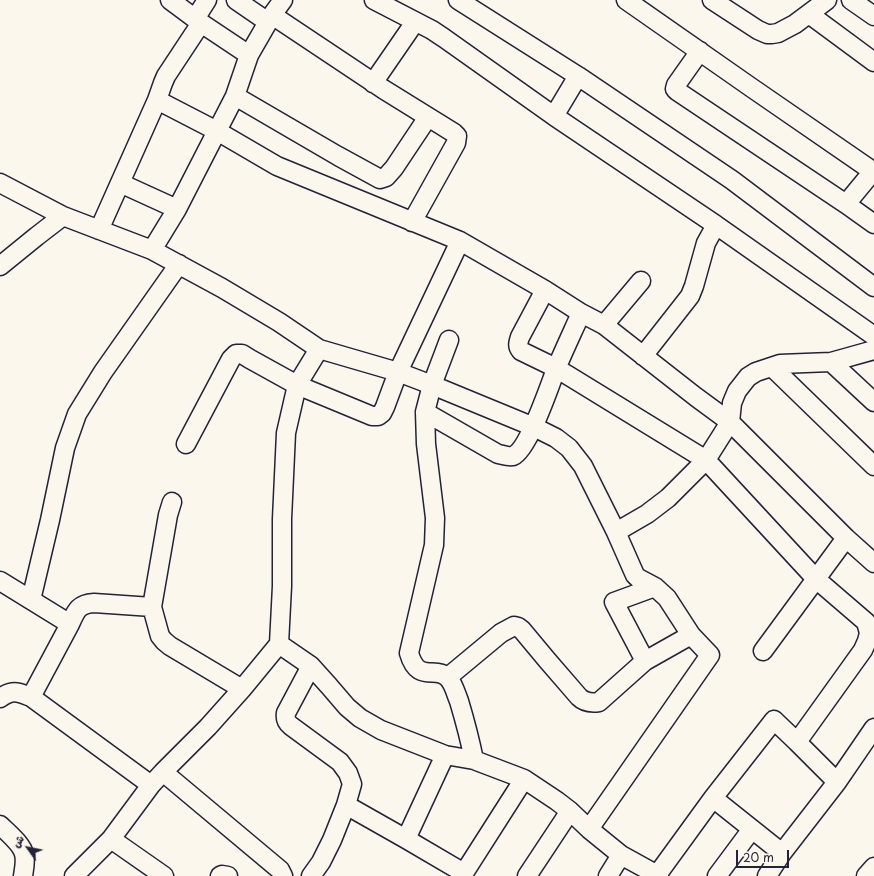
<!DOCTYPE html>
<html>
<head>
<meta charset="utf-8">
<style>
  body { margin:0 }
  #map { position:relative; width:874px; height:876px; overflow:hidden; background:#fbf7ec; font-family:"Playpen Sans","Playpen Sans Arabic",sans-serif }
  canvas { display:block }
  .north { position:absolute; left:8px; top:828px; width:40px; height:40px; -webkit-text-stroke:3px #fbf7ec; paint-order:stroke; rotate:303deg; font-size:11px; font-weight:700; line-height:16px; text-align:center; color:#22223b }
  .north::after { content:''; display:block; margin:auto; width:14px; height:18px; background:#22223b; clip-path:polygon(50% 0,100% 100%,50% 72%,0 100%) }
  .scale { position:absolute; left:736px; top:850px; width:53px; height:18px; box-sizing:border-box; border:2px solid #22223b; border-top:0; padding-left:5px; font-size:12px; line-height:14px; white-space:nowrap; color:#22223b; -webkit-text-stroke:3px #fbf7ec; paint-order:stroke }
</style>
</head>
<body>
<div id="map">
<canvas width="874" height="876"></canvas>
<div class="north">ش</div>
<div class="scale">20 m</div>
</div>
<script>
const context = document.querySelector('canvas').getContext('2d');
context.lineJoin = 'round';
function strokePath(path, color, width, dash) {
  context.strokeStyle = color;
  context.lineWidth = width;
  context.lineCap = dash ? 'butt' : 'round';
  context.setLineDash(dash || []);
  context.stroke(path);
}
const minor = new Path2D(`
  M170,0L201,23L249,55
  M236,0L268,22
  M374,0L432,30L444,38L554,116L716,225
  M458,0L578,76
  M626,0L752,88L874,172
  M712,0L758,30L767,34H772L778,33L795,24L827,0
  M851,0L874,16
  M809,14L874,62
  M272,15L383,89L454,133L457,136L456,143L412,222
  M195,19L207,0
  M700,51L676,85L675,89L677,91L846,204L874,224
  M373,83L415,22
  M235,96L338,156L380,179L386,177L394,168L428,117
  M157,100L217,131L277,166L460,241L545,290L581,313L604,325L696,397L730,422L846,538L763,651
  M554,116L578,76L732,180L874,287
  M0,183L63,216
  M120,183L177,209
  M846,204L874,170
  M99,230L157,100L163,83L166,76L201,23
  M152,250L177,209L217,131L235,96L249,55L272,15L283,0
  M0,266L37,236L63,216L152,250L222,288L279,322L319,349L297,385L286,433L282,519V586L279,644L242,689L208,727L163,772L151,785L111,839L74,876
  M545,290L520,337C518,343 517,346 521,351L556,368L706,460L816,579L866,622L869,633L867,641L863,650L797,742
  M604,325L641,281
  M449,340L432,385L425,412L498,454C503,455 509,457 513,456C528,450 550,385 556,369C564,350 573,331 581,313
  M319,349L398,372L432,385L534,427L556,438L569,448L583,466L616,532
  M643,356L690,296L694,286L706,243L716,225L874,336
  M831,362L874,402
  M772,367L874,466
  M425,412L426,444L435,518L434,545L409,653C418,685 437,664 449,679C454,685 456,694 459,701C465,721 470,740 474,760
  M186,444L231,359L236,354H242L250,359L297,385L372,416H378L382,413L385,407L398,372L460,241
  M172,502L168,515L152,607L160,636L164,641L170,646L242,689
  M846,538L874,563
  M0,581L70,624
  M31,600L50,520L65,448L77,414L103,372L179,264
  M279,644L311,666L329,686L347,707L360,718L381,730L445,755L474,760L524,779L557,801L570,811L589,829L621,855L659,876
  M645,661L614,602L655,587
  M311,666L286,713C285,719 286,722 291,726L340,762L348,773L352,784L346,805L332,840L321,862L311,876
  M448,677L501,633L514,626L518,627L522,630L547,660L579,697C585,703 592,703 599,702L645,661L691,635
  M0,698C13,689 18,692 31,697
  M163,772L280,870L283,876
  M151,785L31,697L70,624C76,611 78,604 94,603L152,607
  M713,798L782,853
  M346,805L406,839L464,873L524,779
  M0,825C7,832 22,844 24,854C26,861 24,869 23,876
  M589,829L710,655L691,635L667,598L655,587L638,578L635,575L616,532L647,514L668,498L706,460L730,422L732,403L737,391L748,377L756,372L780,364L831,362L874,350
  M111,839L164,876
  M406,839L445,755
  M657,875L713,798L774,720L797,742L837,782
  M220,876L222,875L228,876
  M527,876L570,811
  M608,876L621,855
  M717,876L752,829
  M767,876L782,853L837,782L874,728
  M866,876L874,867`);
strokePath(minor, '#22223b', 21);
strokePath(minor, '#fbf7ec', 18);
</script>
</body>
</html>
